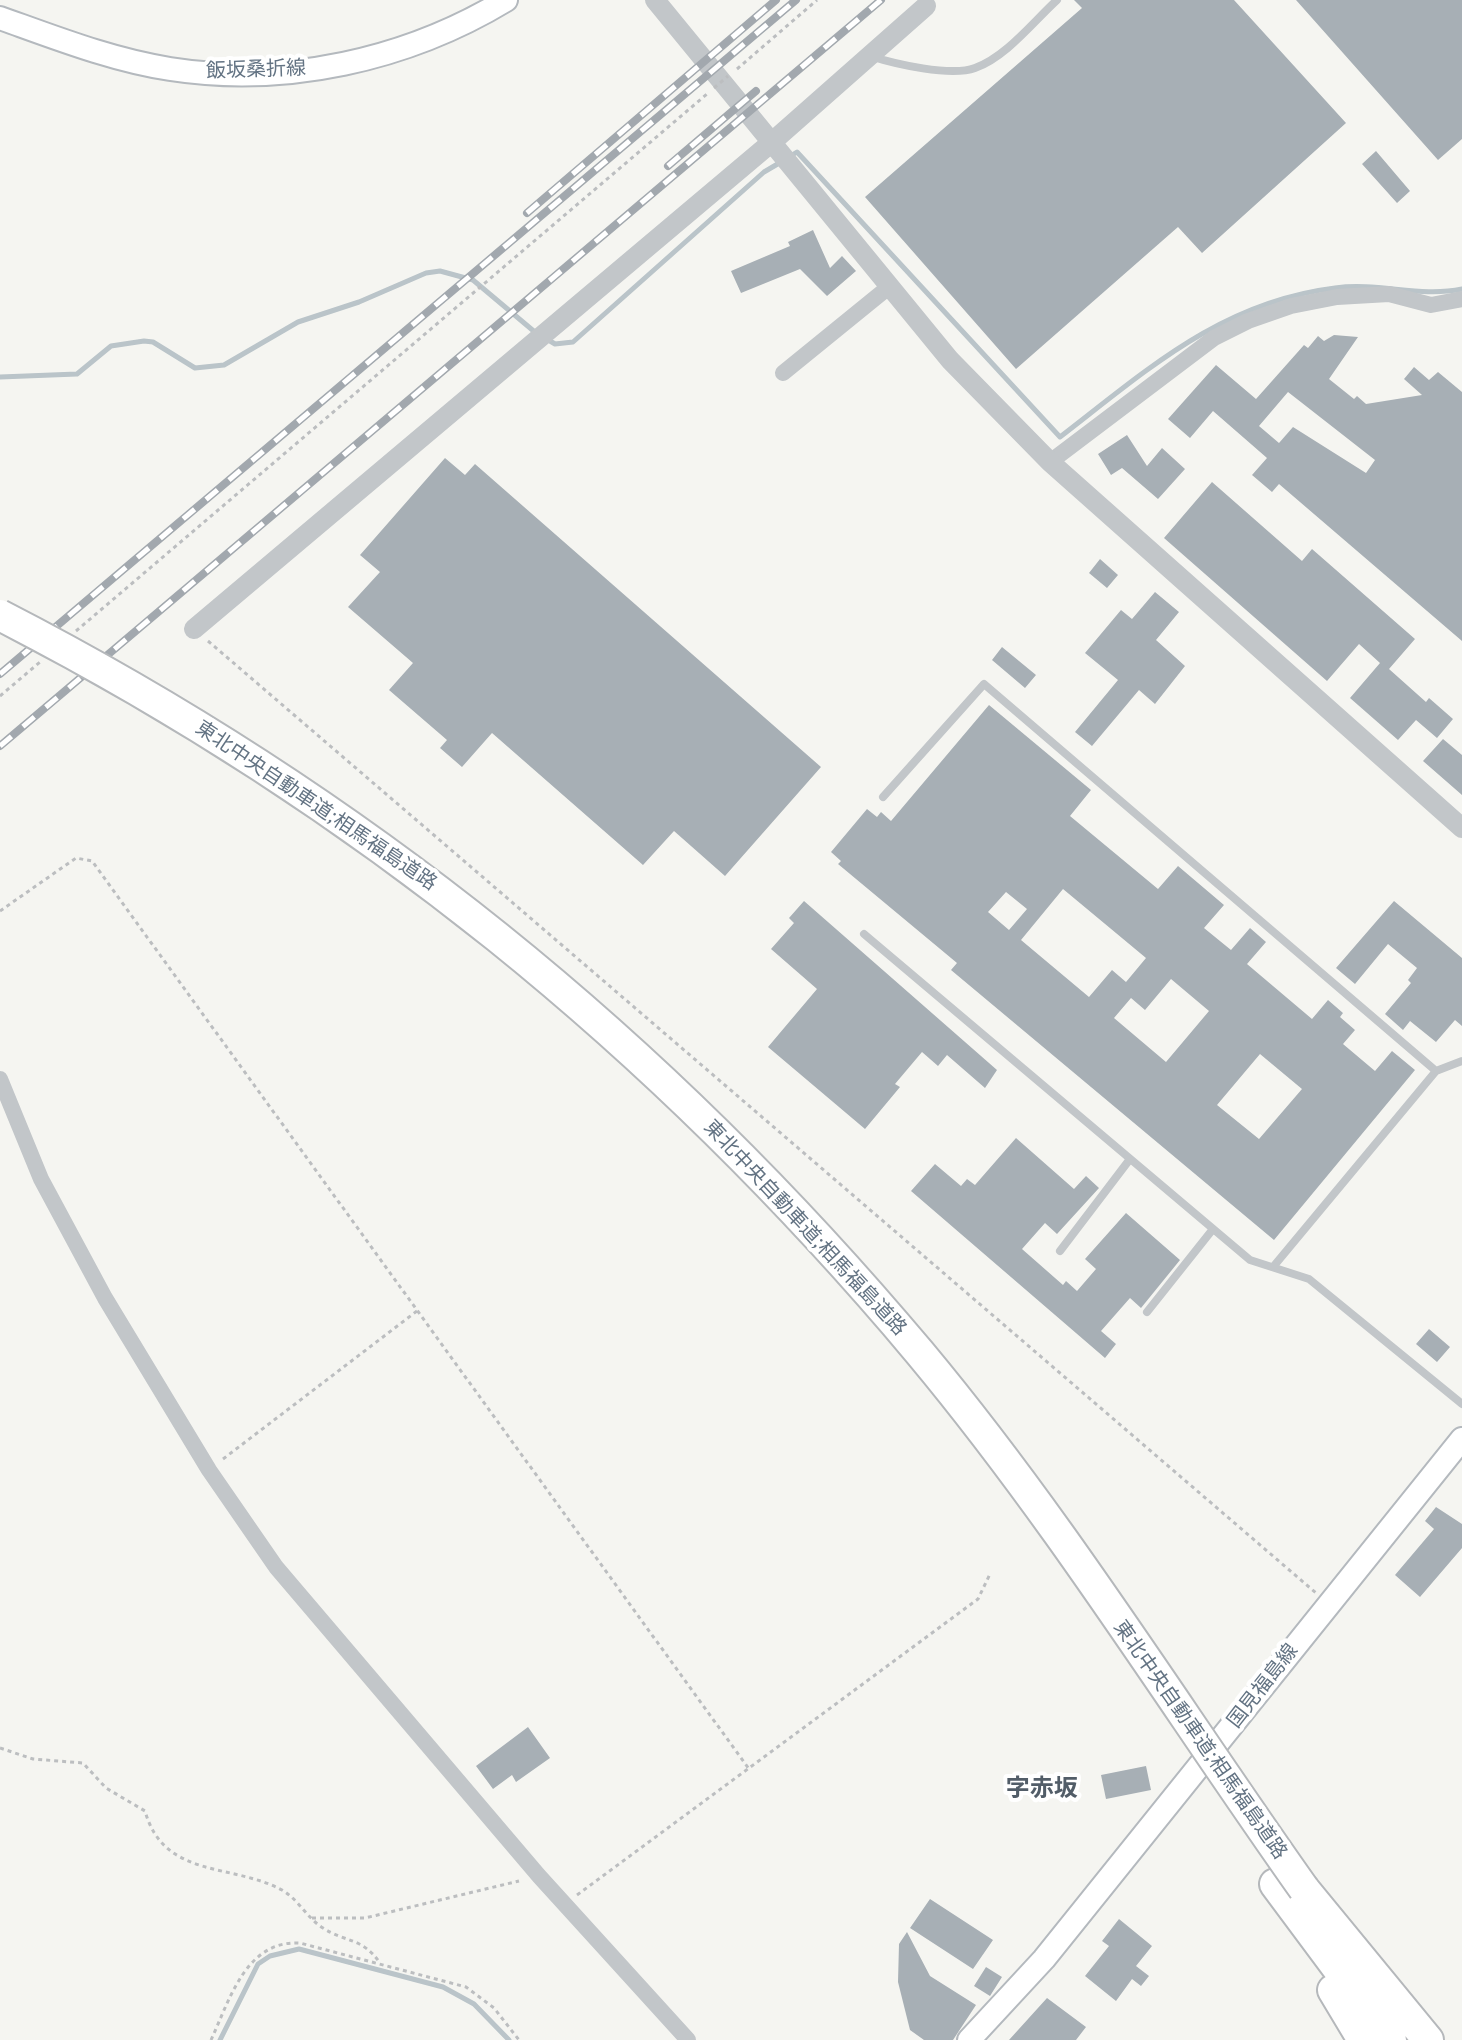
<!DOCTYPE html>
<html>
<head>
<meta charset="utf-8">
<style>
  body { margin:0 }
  canvas { display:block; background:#f5f5f1 }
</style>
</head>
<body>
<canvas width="1462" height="2040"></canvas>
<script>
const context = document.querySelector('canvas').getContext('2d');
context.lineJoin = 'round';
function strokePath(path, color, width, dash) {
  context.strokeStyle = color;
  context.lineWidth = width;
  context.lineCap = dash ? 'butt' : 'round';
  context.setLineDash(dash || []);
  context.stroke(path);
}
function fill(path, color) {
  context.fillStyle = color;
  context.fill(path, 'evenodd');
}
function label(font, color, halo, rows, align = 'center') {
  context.font = font + ' "IBM Plex Sans","Noto Sans JP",sans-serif';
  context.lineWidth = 8;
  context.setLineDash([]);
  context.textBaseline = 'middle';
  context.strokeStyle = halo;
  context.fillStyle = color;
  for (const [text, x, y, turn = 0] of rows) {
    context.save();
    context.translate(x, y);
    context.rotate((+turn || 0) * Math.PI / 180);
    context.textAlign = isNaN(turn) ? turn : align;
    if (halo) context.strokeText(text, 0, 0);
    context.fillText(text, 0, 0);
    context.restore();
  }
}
strokePath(new Path2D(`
  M789,157L797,152L1060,437C1147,370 1221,302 1335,288C1380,282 1419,298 1462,289
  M545,338L555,344L573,342L764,172L781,162
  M0,377L77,374L111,346L144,341L153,342L195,368L224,365L298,322L359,302L426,273L440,271L473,280L536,333
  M220,2040L258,1964L270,1956L299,1949L443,1987L474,2004L509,2040`), '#bac4c9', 5);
fill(new Path2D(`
  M1074,0H1234L1346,123L1202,253L1178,227L1016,369L865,197L1082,8Z
  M1296,0H1462V139L1438,160Z
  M1376,151L1410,191L1397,203L1362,164Z
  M813,230L830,268L842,256L856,271L827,296L800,269L741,293L731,271L790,246L788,242Z
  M1334,335L1358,337L1329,379L1354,399L1357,396L1366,404L1422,395L1404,379L1414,367L1429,380L1438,372L1462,392V641L1279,484L1272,492L1252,475L1267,458L1213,411L1190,438L1168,419L1216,365L1256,399L1304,345L1308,348L1318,336L1324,341ZM1288,392L1375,460L1366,473L1293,427L1279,443L1259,426Z
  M1127,435L1147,466L1162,448L1185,469L1158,499L1122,468L1111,475L1098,454Z
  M445,458L465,475L475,464L821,767L725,876L674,831L643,865L492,733L462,767L440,748L447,740L389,690L413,663L348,607L380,572L360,555Z
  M1212,482L1302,561L1312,549L1415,639L1389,669L1426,702L1429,698L1453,719L1437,738L1416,720L1398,740L1350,698L1380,663L1359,644L1327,681L1164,538Z
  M1100,559L1118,575L1107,588L1089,573Z
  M1155,592L1179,612L1156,640L1185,666L1155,704L1139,690L1092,746L1075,732L1118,680L1085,653L1121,610L1132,619Z
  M1002,647L1036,675L1025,688L992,660Z
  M989,705L1091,790L1070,816L1158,889L1178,866L1224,905L1204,928L1231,950L1250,928L1266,942L1247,964L1312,1019L1328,1000L1343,1013L1340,1017L1355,1030L1343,1044L1375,1071L1392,1051L1415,1070L1274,1240L951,970L957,963L838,864L841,861L831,852L867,809L877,817L881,812L891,821ZM1063,889L1146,958L1126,982L1112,970L1089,997L1021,940ZM1006,892L1027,909L1009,930L988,912ZM1171,979L1209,1011L1166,1062L1114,1018L1131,998L1145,1010ZM1260,1054L1302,1089L1259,1139L1217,1105Z
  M1443,739L1462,755V795L1423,761Z
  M804,901L997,1070L985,1088L947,1055L938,1066L922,1052L895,1084L900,1087L865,1129L768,1047L817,989L771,949L794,923L789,918Z
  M1394,901L1462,958V1026L1455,1020L1436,1042L1410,1021L1403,1030L1385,1014L1411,983L1408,980L1417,968L1388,944L1355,984L1336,968Z
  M1016,1138L1074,1189L1086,1176L1099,1188L1057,1234L1045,1223L1022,1249L1063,1285L1066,1281L1077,1291L1096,1269L1085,1259L1126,1213L1180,1260L1141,1308L1130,1298L1101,1331L1116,1344L1105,1358L911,1191L935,1164L961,1186L967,1179L975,1185Z
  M1429,1329L1450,1347L1437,1362L1416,1344Z
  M1436,1507L1462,1524V1548L1420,1597L1395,1575L1434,1529L1425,1521Z
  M528,1727L550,1758L516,1782L512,1775L493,1789L476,1766Z
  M1146,1766L1151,1790L1106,1799L1101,1775Z
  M930,1899L993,1940L973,1969L910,1928Z
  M1119,1919L1152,1946L1136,1966L1149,1976L1141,1986L1132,1979L1116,2001L1085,1976L1109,1946L1102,1941Z
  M907,1932L930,1976L976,2005L953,2040H924L910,2030L898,1982L899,1944Z
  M986,1967L1002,1977L990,1996L974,1986Z
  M1047,1998L1086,2027L1076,2040H1009Z`), '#a7afb5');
const secondary = new Path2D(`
  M0,18C56,38 112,60 170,69C285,87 407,60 506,0
  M969,2040L1044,1959L1462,1439`);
const motorway = new Path2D(`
  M1275,1884L1391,2040
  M1304,1889L1428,2040
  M1333,1990L1363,2040`);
strokePath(secondary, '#b4b9be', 26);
strokePath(motorway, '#b5b8bb', 34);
strokePath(new Path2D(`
  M737,69L817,0
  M76,631L707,94
  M208,641L1316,1593
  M0,696L40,662
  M0,911L76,858L92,861L749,1769
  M223,1459L417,1311
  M0,1748L33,1759L83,1763L106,1788L145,1811C164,1879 232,1863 282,1890C299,1900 307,1918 323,1928C346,1943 362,1937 380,1963
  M577,1895L978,1599L990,1574
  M312,1918H365L519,1881
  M211,2040C230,1999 246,1940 300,1943L466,1987L494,2008L519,2040`), '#bcbec0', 3, [4, 4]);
strokePath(new Path2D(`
  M870,56C895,64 951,77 975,68C1006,57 1033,22 1057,0
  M883,797L984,684L1436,1071L1273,1267
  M864,934L1250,1260L1309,1279L1462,1404
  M1436,1071L1462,1061
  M1060,1251L1130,1159
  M1147,1312L1213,1229`), '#c2c6c9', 8);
strokePath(new Path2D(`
  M783,373L890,286
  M1050,462L1214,338L1248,321L1291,306L1337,297L1389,294L1431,305L1462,299
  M0,1079L41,1179L105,1298L209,1470L276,1567L539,1876L688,2040`), '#c2c6c9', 16);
strokePath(new Path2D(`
  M655,0L950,360L1050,462L1462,828
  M194,629L772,142L926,6`), '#c2c6c9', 20);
strokePath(secondary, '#fff', 22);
strokePath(motorway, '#fff', 30);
const rail = new Path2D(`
  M668,166L756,91
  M527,213L776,0
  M0,674L796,0
  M0,746L881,0`);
strokePath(rail, '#a2a8ae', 8);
strokePath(rail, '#fff', 5, [15]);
const motorwayBridge = new Path2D(`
  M0,615C360,800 660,1043 920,1353C1061,1522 1177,1710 1304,1889`);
strokePath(motorwayBridge, '#b5b8bb', 34, []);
strokePath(new Path2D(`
  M714,88L728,76`), '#bcbec0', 3, [4, 4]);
strokePath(motorwayBridge, '#fff', 30);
label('20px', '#637383', '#fff', [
  ["飯坂桑折線",256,70,-2],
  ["東北中央自動車道;相馬福島道路",316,806,34],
  ["東北中央自動車道;相馬福島道路",805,1228,47],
  ["国見福島線",1263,1686,-52],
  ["東北中央自動車道;相馬福島道路",1200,1740,55]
]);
label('bold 24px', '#525d68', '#fff', [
  ["字赤坂",1042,1789]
]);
</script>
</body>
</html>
